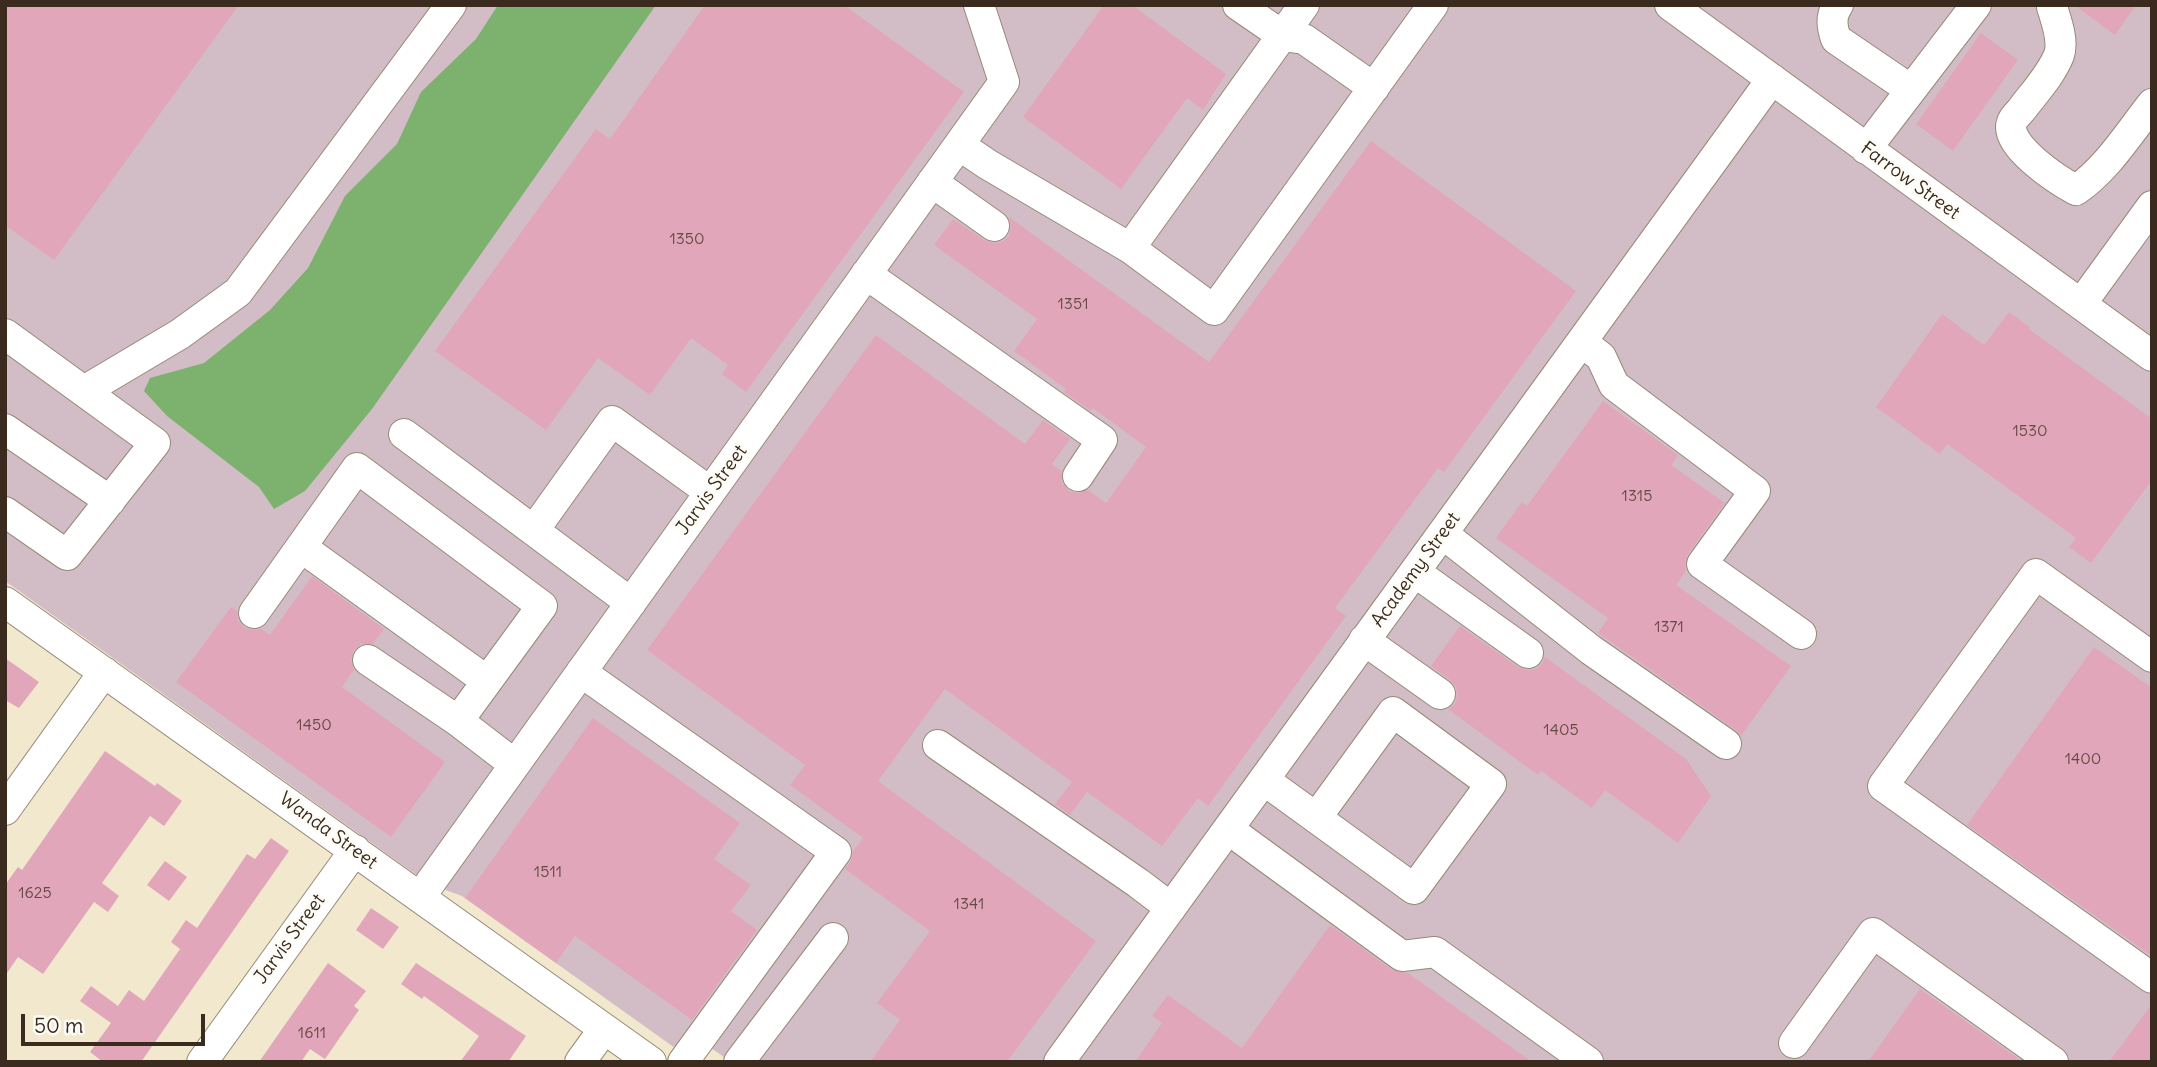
<!DOCTYPE html>
<html>
<head>
<meta charset="utf-8">
<style>
  body { margin:0 }
  #map { position:relative; width:2157px; height:1067px; overflow:hidden; background:#f2e8ce; font-family:Delius,sans-serif }
  canvas { display:block }
  .frame { position:absolute; inset:0; border:7px solid #3b2a1e; pointer-events:none }
  .scale { position:absolute; left:21px; top:1014px; width:184px; height:32px; box-sizing:border-box; border:4px solid #3b2a1e; border-top:0; padding-left:9px; font-size:21px; line-height:24px; white-space:nowrap; color:#3b2a1e; -webkit-text-stroke:5px #fdfcf7; paint-order:stroke }
</style>
</head>
<body>
<div id="map">
<canvas width="2157" height="1067"></canvas>
<div class="frame"></div>
<div class="scale">50 m</div>
</div>
<script>
const context = document.querySelector('canvas').getContext('2d');
context.lineJoin = 'round';
function fill(path, color) {
  context.fillStyle = color;
  context.fill(path, 'evenodd');
}
function strokePath(path, color, width, dash) {
  context.strokeStyle = color;
  context.lineWidth = width;
  context.lineCap = dash ? 'butt' : 'round';
  context.setLineDash(dash || []);
  context.stroke(path);
}
function label(font, color, halo, rows, align = 'center') {
  context.font = font + ' Delius,sans-serif';
  context.lineWidth = 6;
  context.setLineDash([]);
  context.textBaseline = 'middle';
  context.strokeStyle = halo;
  context.fillStyle = color;
  for (const [text, x, y, turn = 0] of rows) {
    context.save();
    context.translate(x, y);
    context.rotate((+turn || 0) * Math.PI / 180);
    context.textAlign = isNaN(turn) ? turn : align;
    if (halo) context.strokeText(text, 0, 0);
    context.fillText(text, 0, 0);
    context.restore();
  }
}
fill(new Path2D(`
  M5,5H2152V1062H731L697,1038L675,1048L462,896L429,884L5,581Z`), '#d2bdc6');
fill(new Path2D(`
  M498,5H656L372,409L305,491L274,509L259,487L167,416L144,391L150,378L204,363L270,310L308,268L345,196L397,144L421,92L476,39Z`), '#7db26e');
fill(new Path2D(`
  M5,5H239L54,260L5,225Z
  M705,5H844L964,92L746,392L722,374L728,365L691,338L650,395L598,358L546,430L435,351L596,129L610,139Z
  M1104,5H1132L1226,74L1203,110L1187,98L1121,189L1023,117Z
  M2074,5H2136L2115,35Z
  M1981,33L2018,60L1953,151L1916,124Z
  M1371,141L1576,291L1444,472L1438,468L1335,608L1346,616L1208,806L1198,798L1162,846L1087,792L1070,815L1055,804L1072,782L945,689L878,781L1096,941L1007,1062H870L900,1020L877,1003L930,931L845,869L850,862L853,851L863,838L790,785L805,765L647,650L876,335L1025,444L1043,420L1070,439L1052,464L1062,471V483L1069,491L1078,493L1088,490L1106,503L1146,447L1093,408L1091,411L1064,392L1066,389L1014,351L1037,319L934,245L953,219L984,240L993,243L1002,242L1009,236L1011,227L1009,217L1209,362Z
  M2009,312L2030,327L2029,329L2152,419V480L2091,563L2069,547L2076,538L1947,444L1940,454L1876,407L1942,314L1984,345Z
  M1603,401L1678,455L1671,465L1725,503L1688,554L1685,563L1686,571L1676,585L1791,666L1741,736L1736,730L1598,633L1608,618L1496,538L1522,502L1527,506Z
  M312,576L384,629L373,644H361L354,650L351,659L354,670L342,687L445,762L391,837L176,682L231,607L237,611L238,620L243,627L252,630L261,629L270,635Z
  M1460,626L1518,667L1526,670L1536,669L1542,664L1545,657L1686,759L1711,796L1678,843L1605,790L1592,808L1541,771L1538,775L1448,709L1455,704L1457,696L1456,687L1450,680L1431,666Z
  M2094,647L2152,688V956L1967,825Z
  M5,658L39,682L19,708L5,700Z
  M593,718L740,823L714,859L751,885L731,911L757,930L692,1020L575,936L556,963L465,898Z
  M105,751L155,786L157,783L182,801L164,826L150,816L102,883L119,896L108,912L94,902L43,974L18,957L5,976V885L18,867L22,870Z
  M271,838L289,851L141,1062H103L90,1052L111,1023L80,1001L91,986L118,1006L129,990L144,1001L180,949L171,942L186,920L197,928L247,854L255,859Z
  M165,861L187,877L169,901L147,885Z
  M371,908L399,927L383,949L356,930Z
  M1330,925L1392,970L1408,973L1532,1062H1135L1162,1023L1152,1016L1168,995L1242,1048Z
  M328,963L366,991L354,1006L359,1010L325,1059L310,1049L301,1062H259Z
  M416,963L526,1036L508,1062H460L479,1036L424,996L422,999L401,984Z
  M1920,989L2023,1062H1868Z
  M2152,1004V1062H2109Z`), '#e2a6ba');
const minor = new Path2D(`
  M1238,5L1283,36L1304,39L1374,88
  M1670,5L2152,356
  M1838,5C1830,16 1832,27 1836,39L1911,90
  M2053,5L2052,7C2056,20 2064,41 2059,55C2051,75 2034,93 2022,109C2019,113 2013,118 2012,122C2003,145 2059,181 2076,190C2107,169 2129,133 2152,104
  M959,145L987,164L1130,248L1214,310L1433,5
  M1866,149L1976,5
  M932,182L994,226
  M1130,248L1304,5
  M866,274L1102,440L1078,476
  M2081,304L2152,206
  M5,334L155,443L67,555L5,512
  M1582,342L1601,357L1614,385L1755,491L1702,564L1801,634
  M84,391L180,334L238,292L451,5
  M5,429L110,501
  M404,434L631,603
  M534,530L612,421L710,492
  M1443,534L1591,650L1726,744
  M301,547L487,681
  M1415,572L1528,653
  M5,602L651,1062
  M254,613L357,468L542,606L458,721
  M1364,640L1440,694
  M2152,657L2036,574L1883,786L2152,978
  M368,660L458,721L514,764
  M581,672L836,852L683,1062
  M938,745L1138,883L1171,908
  M1264,780L1414,889L1491,784L1393,712L1316,818
  M5,810L104,672
  M1228,829L1402,956L1435,952L1588,1062
  M420,897L1004,82L979,5
  M1794,1043L1873,933L2053,1062
  M202,1062L355,850
  M580,1062L604,1029
  M739,1062L833,938
  M1059,1062L1772,79`);
strokePath(minor, '#968976', 32);
strokePath(minor, '#fff', 30);
label('16px', '#654945', null, [
  ["1350",687,239],
  ["1351",1073,304],
  ["1530",2030,431],
  ["1315",1637,496],
  ["1371",1669,627],
  ["1450",314,725],
  ["1405",1561,730],
  ["1400",2083,759],
  ["1511",548,872],
  ["1625",35,893],
  ["1341",969,904],
  ["1611",312,1033]
]);
label('19px', '#3b2a1e', '#fdfcf7', [
  ["Farrow Street",1910,181,36],
  ["Jarvis Street",712,490,-54],
  ["Academy Street",1416,570,-54],
  ["Wanda Street",328,831,36],
  ["Jarvis Street",290,939,-54]
]);
</script>
</body>
</html>
